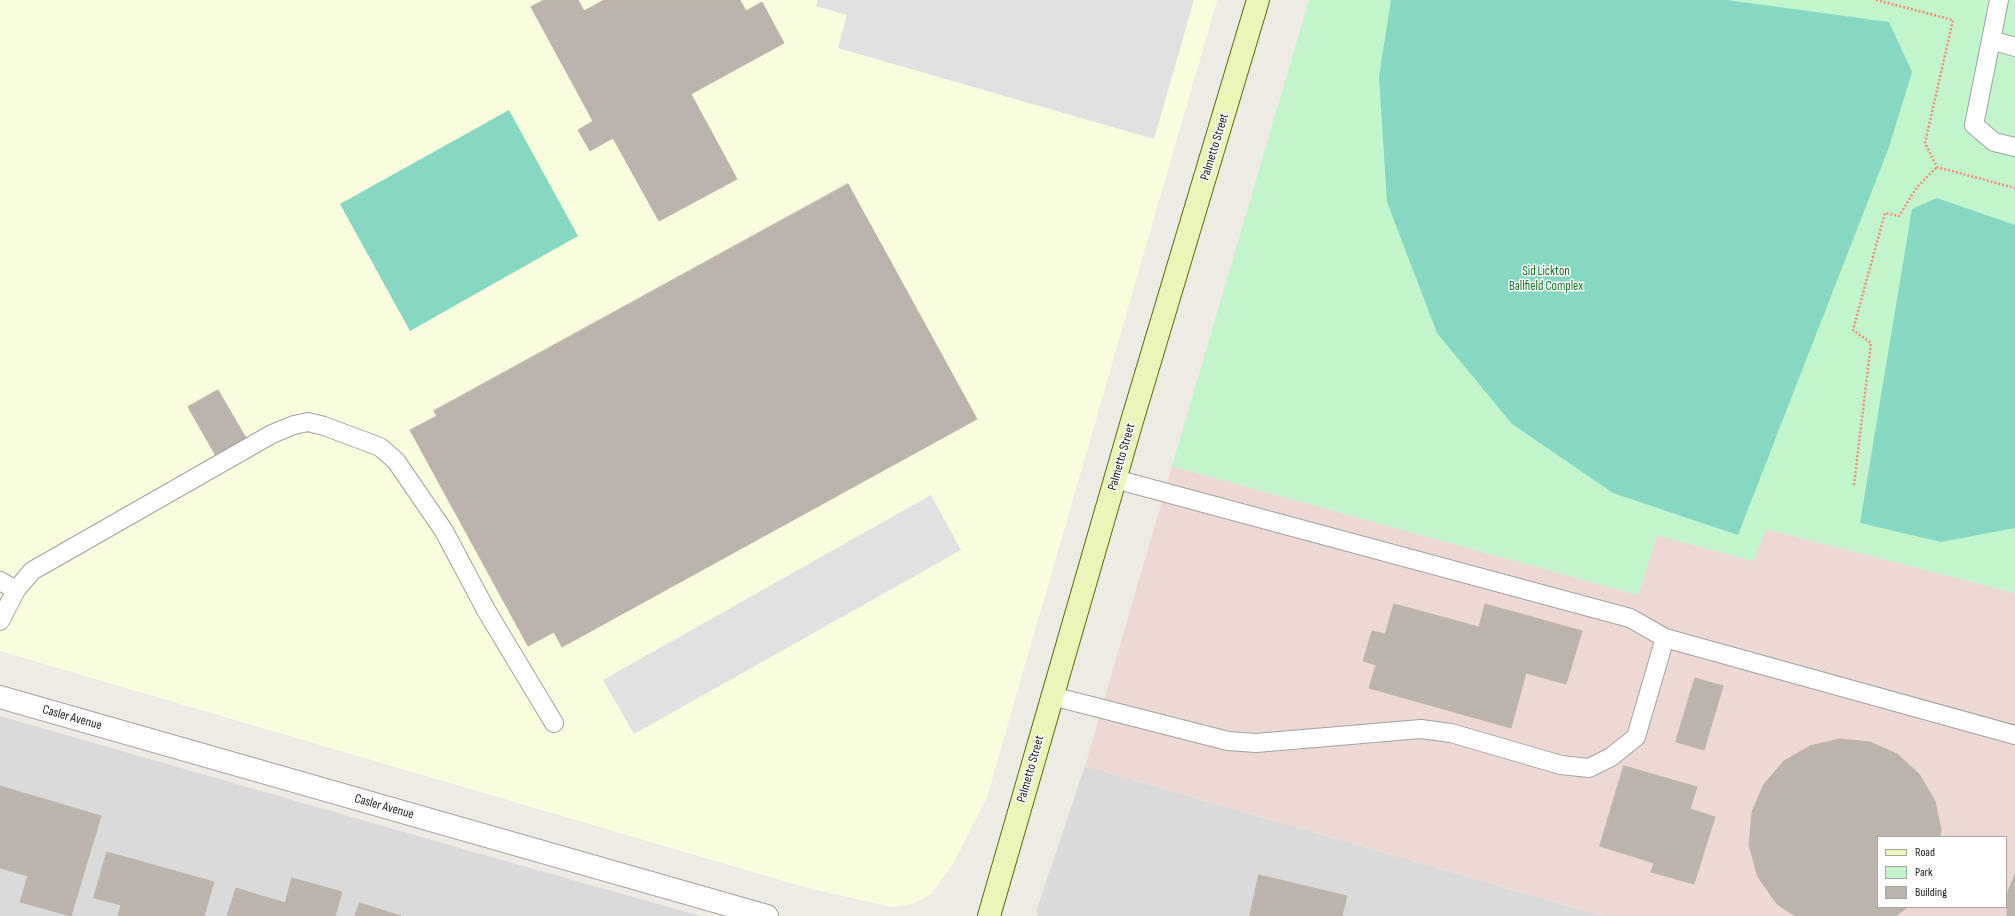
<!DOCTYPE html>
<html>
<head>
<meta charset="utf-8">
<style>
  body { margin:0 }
  #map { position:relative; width:2015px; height:916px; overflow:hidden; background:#eeebe4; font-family:"Sofia Sans Condensed",sans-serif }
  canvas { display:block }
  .legend { position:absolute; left:1877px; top:836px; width:130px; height:72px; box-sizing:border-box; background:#fff; border:1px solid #a5a5a5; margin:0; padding:5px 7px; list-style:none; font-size:12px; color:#1d1d1d }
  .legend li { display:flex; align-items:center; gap:8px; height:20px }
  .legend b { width:20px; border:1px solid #a5a5a5 }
</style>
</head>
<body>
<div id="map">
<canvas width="2015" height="916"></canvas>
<ul class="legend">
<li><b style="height:5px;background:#ebf5ba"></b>Road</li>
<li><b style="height:11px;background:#c3f5cd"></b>Park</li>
<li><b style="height:11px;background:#bab4ad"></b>Building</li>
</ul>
</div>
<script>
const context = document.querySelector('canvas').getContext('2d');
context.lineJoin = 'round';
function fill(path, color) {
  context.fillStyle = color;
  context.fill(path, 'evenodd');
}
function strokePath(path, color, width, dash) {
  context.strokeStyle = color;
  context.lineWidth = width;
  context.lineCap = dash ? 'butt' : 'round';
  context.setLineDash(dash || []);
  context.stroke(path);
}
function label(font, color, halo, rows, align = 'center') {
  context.font = font + ' "Sofia Sans Condensed",sans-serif';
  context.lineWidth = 3;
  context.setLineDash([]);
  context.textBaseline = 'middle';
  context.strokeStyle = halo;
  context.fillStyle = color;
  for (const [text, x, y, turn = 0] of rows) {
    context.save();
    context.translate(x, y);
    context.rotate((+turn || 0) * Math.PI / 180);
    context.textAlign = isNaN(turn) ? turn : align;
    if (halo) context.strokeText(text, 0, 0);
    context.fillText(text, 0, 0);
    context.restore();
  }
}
fill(new Path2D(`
  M0,716L498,859L701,916H0Z
  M1085,766L1603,916H1039L1036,912Z`), '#dbdada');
fill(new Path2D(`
  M1172,466L1638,595L1657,535L1753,561L1766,529L2015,593V916H1603L1085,766ZM1878,837H2006V907H1878Z`), '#edd8d4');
fill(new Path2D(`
  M0,0H1217L987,797L953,864L931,894L913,904L891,907L804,887L0,651Z`), '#f9fdde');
fill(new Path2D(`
  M1309,0H2015V593L1766,529L1753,561L1657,535L1638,595L1172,466Z`), '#c3f5cd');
fill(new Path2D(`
  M1391,0H1727L1889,22L1912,72L1889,147L1738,535L1613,493L1512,424L1437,333L1387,202L1379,76Z
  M509,110L578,236L410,331L340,204Z
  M1937,198L2015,225V528L1941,542L1860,523L1912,209Z`), '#87d8c2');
fill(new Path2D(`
  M818,0H1194L1154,139L838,48L847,15L816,6Z
  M931,495L961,550L634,734L603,680Z`), '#e1e1e1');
const building = new Path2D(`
  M544,0H578L584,11L604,0H740L746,11L762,2L784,43L691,94L737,179L659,221L613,138L590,151L578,130L593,121L531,7Z
  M848,184L977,419L562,647L554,632L528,646L410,430L437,416L434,411Z
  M218,390L246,438L216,456L188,407Z
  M1394,604L1479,627L1485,604L1582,631L1566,684L1526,673L1511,728L1369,688L1376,665L1363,661L1372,631L1385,634Z
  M1695,678L1723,686L1704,750L1676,742Z
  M1840,739L1870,742L1897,754L1919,774L1935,801L1941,830L1940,837H1878V907H1908L1896,916H1795L1777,904L1758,877L1749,845L1752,812L1764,784L1784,761L1810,746Z
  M1624,766L1697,787L1690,809L1715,817L1694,884L1651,872L1654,863L1600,846Z
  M0,786L101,816L71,916L20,902L28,876L0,868Z
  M107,852L214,882L204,916H118L121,905L94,898Z
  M2015,874V916H2007L2008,892Z
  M1259,875L1347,896L1342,916H1250Z
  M292,878L342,892L335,916H227L236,888L285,903Z
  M360,903L401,916H355Z`);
fill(building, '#bab4ad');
strokePath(building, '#beb4a7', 1);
const lane = new Path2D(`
  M1999,0L1991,40L2015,47
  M1991,40L1974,125L1994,142L2015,147
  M0,581L16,590
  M0,621L16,590L32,571L272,434L294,425L308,422L324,426L380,447L396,461L444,531L486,610L554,723
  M1665,638L2015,735
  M1052,696L1228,741L1256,743L1421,729L1451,733L1561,765L1589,768L1611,757L1636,737L1665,638L1630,618L1115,479`);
const street = new Path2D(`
  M0,697L767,916`);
const secondary = new Path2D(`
  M989,916L1132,421L1258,0`);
strokePath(lane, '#a1a1a1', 20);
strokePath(street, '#a1a1a1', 24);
strokePath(secondary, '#566c0c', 24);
strokePath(new Path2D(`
  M1876,0L1953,20L1925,143L1937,167L2015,188
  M1854,485L1871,343L1853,330L1885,213L1899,216L1917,187L1937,167`), '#f08e72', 2.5, [2, 2]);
strokePath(lane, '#fff', 18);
strokePath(street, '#fff', 22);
strokePath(secondary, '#ebf5ba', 22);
label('13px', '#1d1d1d', '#fff', [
  ["Palmetto Street",1215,147,-73],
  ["Palmetto Street",1122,457,-74],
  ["Casler Avenue",72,718,16],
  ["Palmetto Street",1031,769,-74],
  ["Casler Avenue",384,807,16]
]);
label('13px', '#137326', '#fff', [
  ["Sid Lickton",1546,272],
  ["Ballfield Complex",1546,287]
]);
</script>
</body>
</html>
